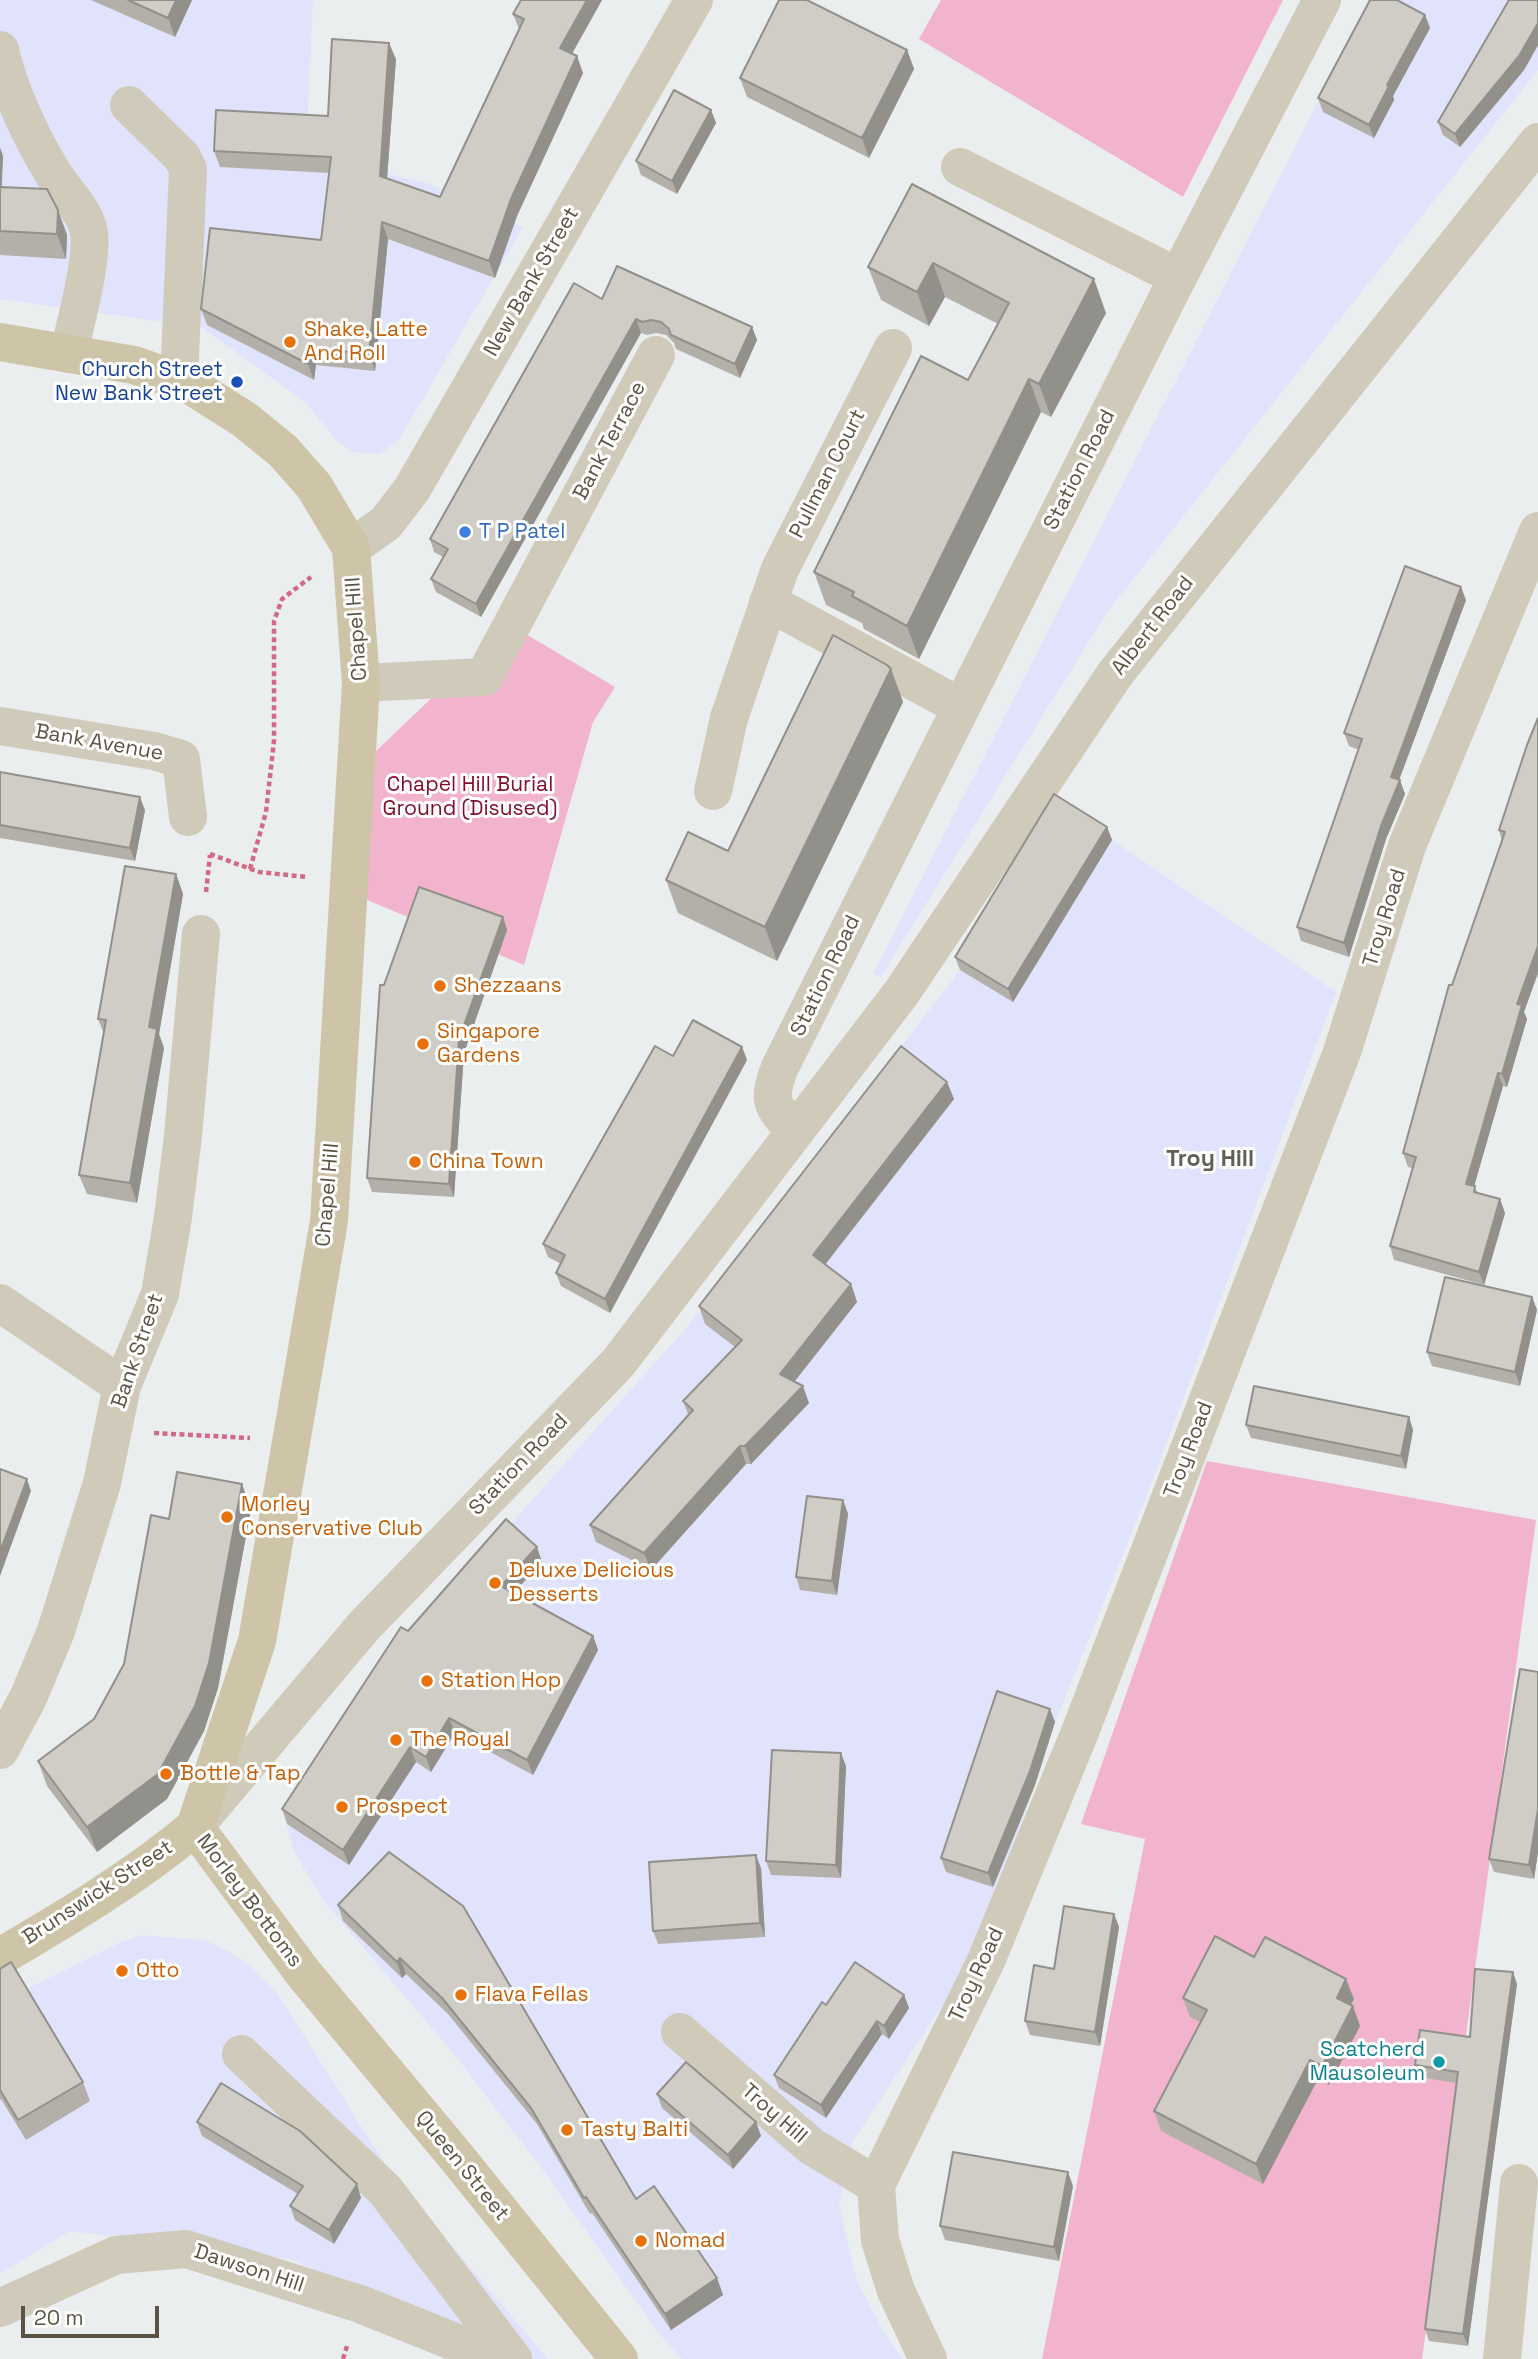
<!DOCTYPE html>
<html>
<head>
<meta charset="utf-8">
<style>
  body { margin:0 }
  #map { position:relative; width:1538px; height:2359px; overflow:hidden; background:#ebeeef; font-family:"Space Grotesk",sans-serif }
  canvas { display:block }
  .scale { position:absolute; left:21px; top:2306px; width:138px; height:32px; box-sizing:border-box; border:4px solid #5b5443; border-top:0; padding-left:9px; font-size:21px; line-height:24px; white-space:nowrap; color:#5b5443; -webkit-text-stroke:5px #fff; paint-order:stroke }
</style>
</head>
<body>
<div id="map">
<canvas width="1538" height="2359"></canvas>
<div class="scale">20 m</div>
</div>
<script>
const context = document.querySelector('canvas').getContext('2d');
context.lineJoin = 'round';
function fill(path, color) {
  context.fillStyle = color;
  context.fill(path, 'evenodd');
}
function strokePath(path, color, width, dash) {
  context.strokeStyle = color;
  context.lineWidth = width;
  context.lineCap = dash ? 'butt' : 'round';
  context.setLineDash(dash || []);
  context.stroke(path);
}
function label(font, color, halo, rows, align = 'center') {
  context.font = font + ' "Space Grotesk",sans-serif';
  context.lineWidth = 6;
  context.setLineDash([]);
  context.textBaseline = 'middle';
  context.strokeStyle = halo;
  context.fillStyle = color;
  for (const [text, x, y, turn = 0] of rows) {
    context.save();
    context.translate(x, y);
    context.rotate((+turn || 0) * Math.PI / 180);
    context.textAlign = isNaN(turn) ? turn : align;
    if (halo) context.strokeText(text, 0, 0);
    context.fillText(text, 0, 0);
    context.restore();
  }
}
fill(new Path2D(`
  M0,0H313L306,154L430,184L523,227L399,440L380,454L353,452L337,441L305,402L201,327L0,299Z
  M1370,0H1538V70L1108,611L881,976L873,974Z
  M1059,808L1112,840L1336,992L1144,1503L1055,1722L1000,1889L964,1973L853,2141L839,2206L857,2281L888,2339L903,2359H682L656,2330L546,2174L457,2058L324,1901L293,1850L287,1824L406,1641L687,1327L960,970Z
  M140,1935L204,1940L228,1951L250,1966L277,1993L392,2175L548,2359H521L289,2259L70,2231L0,2274V1992L24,1990L117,1944Z`), '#e1e3fd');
fill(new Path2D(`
  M941,0H1283L1183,197L919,39Z
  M509,624L615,687L593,722L524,965L362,898L376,751Z
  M1207,1461L1536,1520L1422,2359H1042L1145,1839L1081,1824Z`), '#f2b4cc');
strokePath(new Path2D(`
  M210,854L259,872L307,877
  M250,869L266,812L274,741V621L282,599L311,577
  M206,892L210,855
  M154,1433L250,1438
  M343,2359L348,2343`), '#d36985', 4.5, [5, 3.5]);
strokePath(new Path2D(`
  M0,50C9,90 31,138 53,173C64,192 85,210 89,232C93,261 75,323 69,354
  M129,105L182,157L188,169L179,381
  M960,167L1178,277
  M351,548L386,523L412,489L694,0
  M768,602L961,707
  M361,683L484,677L656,355
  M0,726L154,751L181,759L188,817
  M713,791L729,718L780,569L893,348
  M795,1131C771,1105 767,1102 780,1067L1178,277L1322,0
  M0,1303L122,1386
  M0,1750L28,1698L56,1631L102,1483L122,1386L160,1294L173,1217L183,1136L201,934
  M195,1826L364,1626L618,1363L902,992L1115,674L1538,142
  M680,2032L811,2146L876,2185
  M241,2054L385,2190L513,2359
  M0,2308L116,2255L186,2249L360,2304L497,2359
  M928,2359L896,2291L880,2240L876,2185L986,1961L1080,1732L1342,1052L1407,846L1538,531
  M1502,2359L1519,2183`), '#d0cabb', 38);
strokePath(new Path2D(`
  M0,342L134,365L190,385L245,420L283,451L314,486L351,548L361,683L329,1221L257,1641L195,1827
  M195,1827L304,1974L458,2159L619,2359
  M0,1957C68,1917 134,1878 195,1827`), '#cec4a8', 38);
fill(new Path2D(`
  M91,0H192L175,37Z
  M521,0H602L572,54L583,73L517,216L495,278L388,239L375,371L316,365L314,380L207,325L201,309L321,240L329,173L220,167L214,151L328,116L396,59L387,178L440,197L519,29L513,14Z
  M1538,0V45L1524,70L1460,147L1443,135L1438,122Z
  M1425,15L1430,28L1393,96L1394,100L1374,138L1323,112L1318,98Z
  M907,50L914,69L869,158L747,97L740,78Z
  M711,110L716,123L677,194L641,175L636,161Z
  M0,148L3,156L2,187L58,210L67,235L66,259L0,255Z
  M912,184L1106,313L1051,417L1041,412L919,659L864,629L862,623L826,605L814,572L968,380L998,324L945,297L929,326L881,300L868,267Z
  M602,299L752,327L757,340L740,378L676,349L674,343L666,335L656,333L647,335L641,333L481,617L436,592L431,579L443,557L434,552L430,539Z
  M1466,600L1399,780L1405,794L1386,839L1349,957L1301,941L1297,927L1359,750L1349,746L1344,733Z
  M891,669L903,702L777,961L678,913L666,880L728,851Z
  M1538,718V973L1524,1012L1527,1019L1507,1087L1503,1086L1474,1186L1478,1193L1505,1213L1484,1285L1394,1260L1390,1246L1412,1168L1408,1167L1403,1153L1502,841L1499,830Z
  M0,772L145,810L135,861L0,838Z
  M1107,827L1112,840L1013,1002L960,970L955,957Z
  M176,874L183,894L159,1034L164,1048L137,1203L87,1194L79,1175L104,1034L98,1019Z
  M503,917L507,930L464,1053L454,1197L372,1192L367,1178L384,985Z
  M742,1047L747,1060L610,1313L561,1286L556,1273L561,1264L548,1257L543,1244L673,1056Z
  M947,1082L954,1099L825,1265L851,1284L857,1302L794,1382L809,1403L751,1464H746L651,1570L596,1542L590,1525L688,1414L683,1401L735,1347L705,1324L699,1306Z
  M1532,1297L1537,1310L1520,1386L1432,1366L1427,1352Z
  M1409,1417L1413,1430L1406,1469L1251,1438L1246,1425Z
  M843,1500L848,1514L837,1595L800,1590L796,1577Z
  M251,1509L218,1688L204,1731L167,1799L97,1852L47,1786L38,1761L94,1719L124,1664L169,1519Z
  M542,1562L514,1593L593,1636L598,1650L533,1775L455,1733L431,1772L416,1762L349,1865L287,1824L282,1809L408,1631Z
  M1538,1672V1852L1534,1879L1494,1872L1489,1859Z
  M1055,1722L1035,1785L993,1887L946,1872L941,1858Z
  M846,1766L841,1878L771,1875L766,1861Z
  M389,1852L636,2199L717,2278L723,2295L671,2330L592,2213L590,2214L537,2124L448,2014L406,1974L402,1978L343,1921L338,1905Z
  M761,1868L765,1937L658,1944L653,1931Z
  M1114,1914L1119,1927L1100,2046L1030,2035L1025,2021L1054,1969Z
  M1254,1957L1354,1999L1350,2005L1360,2026L1329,2085L1318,2079L1263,2184L1161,2131L1154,2111L1200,2022L1190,2017L1183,1998Z
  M0,1969L83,2082L90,2101L26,2140L1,2099L0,2100Z
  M1517,1984L1468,2346L1429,2341L1425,2329L1456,2083L1419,2077L1415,2065L1470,2037Z
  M904,1995L909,2008L889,2039L882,2034L826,2118L779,2088L774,2075L826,2005Z
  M657,2094L756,2122L761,2136L733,2169L662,2108Z
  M197,2122L361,2198L334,2244L295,2220L290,2206L298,2194L202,2136Z
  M1073,2186L1059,2261L945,2240L940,2226Z`), '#b2b0a9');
fill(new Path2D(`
  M176,0H192L175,37L168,18Z
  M587,0H602L566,64L560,48Z
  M1425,15L1430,28L1393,96L1394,100L1374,138L1369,125L1387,85Z
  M1538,23V45L1524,70L1460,147L1455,134Z
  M389,43L396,59L386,192L380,176Z
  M907,50L914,69L869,158L862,138Z
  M577,56L583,73L517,216L495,278L489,261L511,199Z
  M711,110L716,123L677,194L672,181Z
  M0,148L3,156L0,211Z
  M58,210L67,235L66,259L57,234Z
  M382,222L388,239L375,371L369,354Z
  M933,263L945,297L929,326L917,292Z
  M1094,279L1106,313L1051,417L1039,384Z
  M636,319L641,333L481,617L476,604Z
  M752,327L757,340L740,378L735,364Z
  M310,348L316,365L314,380L308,364Z
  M1029,379L1041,412L919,659L907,626Z
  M1461,587L1466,600L1395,791L1391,777Z
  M891,669L903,702L777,961L765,927Z
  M1400,780L1405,794L1386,839L1349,957L1344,943L1381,826Z
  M140,797L145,810L135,861L130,848Z
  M1107,827L1112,840L1013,1002L1008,989Z
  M176,874L183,894L159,1034L164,1048L137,1203L130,1183L149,1027Z
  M503,917L507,930L464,1053L454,1197L449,1184L459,1039Z
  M1538,946V973L1524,1012L1527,1019L1507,1087L1502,1074L1517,1004Z
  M742,1047L747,1060L610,1313L605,1299Z
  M1498,1073L1503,1086L1471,1197L1466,1184Z
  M947,1082L954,1099L819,1272L813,1255Z
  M1500,1199L1505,1213L1484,1285L1479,1272Z
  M851,1284L857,1302L787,1391L780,1374Z
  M1532,1297L1537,1310L1520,1386L1515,1372Z
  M803,1386L809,1403L751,1464L745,1446Z
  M1409,1417L1413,1430L1406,1469L1401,1456Z
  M740,1446L746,1464L651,1570L644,1553Z
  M27,1479L31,1491L0,1576V1552Z
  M242,1484L251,1509L218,1688L204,1731L167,1799L97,1852L87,1827Z
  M843,1500L848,1514L837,1595L832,1581Z
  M537,1547L542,1562L506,1601L501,1586Z
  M593,1636L598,1650L533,1775L527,1760Z
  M1050,1709L1055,1722L1035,1785L993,1887L988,1873Z
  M449,1718L455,1733L431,1772L426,1757Z
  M410,1747L416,1762L349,1865L343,1850Z
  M841,1753L846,1766L841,1878L836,1865Z
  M1538,1809V1852L1534,1879L1529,1865Z
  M756,1855L761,1868L765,1937L760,1923Z
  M1114,1914L1119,1927L1100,2046L1095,2032Z
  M400,1958L406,1974L402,1978L397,1962Z
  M1513,1972L1517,1984L1468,2346L1463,2334Z
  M1346,1979L1354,1999L1344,2018L1337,1998Z
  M904,1995L909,2008L889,2039L884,2026Z
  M1353,2006L1360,2026L1329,2085L1322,2066Z
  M877,2021L882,2034L826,2118L821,2105Z
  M1310,2060L1318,2079L1263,2184L1256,2164Z
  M756,2122L761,2136L733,2169L728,2155Z
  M1068,2172L1073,2186L1059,2261L1054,2247Z
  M357,2184L361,2198L334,2244L329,2230Z
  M717,2278L723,2295L671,2330L665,2314Z`), '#91908a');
const building = new Path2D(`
  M128,0H176L168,18Z
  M521,0H587L560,48L577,56L511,199L489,261L382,222L369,354L310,348L308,364L201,309L210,228L321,240L331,157L214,151L216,110L328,116L332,39L389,43L380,176L440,197L524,19L513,14Z
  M779,0H807L907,50L862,138L740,78Z
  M1370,0H1397L1425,15L1387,85L1389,86L1369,125L1318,98Z
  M1509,0H1538V23L1519,56L1455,134L1438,122Z
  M674,90L711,110L672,181L636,161Z
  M912,184L1094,279L1039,384L1029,379L907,626L852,596L854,592L814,572L921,356L968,380L1009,303L933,263L917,292L868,267Z
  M0,187L47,189L58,210L57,234L0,231Z
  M617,266L752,327L735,364L671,335L669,329L661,322L651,320L642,322L636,319L476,604L431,579L448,549L430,539L574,283L602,299Z
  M1405,566L1461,587L1391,777L1400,780L1381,826L1344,943L1297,927L1362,739L1344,733Z
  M833,635L887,665L891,669L765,927L666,880L688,832L728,851Z
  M1538,718V946L1517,1004L1522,1005L1502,1074L1498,1073L1466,1184L1475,1186L1474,1192L1500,1199L1479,1272L1390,1246L1416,1157L1403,1153L1449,985H1452L1505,832L1499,830L1527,745Z
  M0,772L140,797L130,848L0,825Z
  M1054,794L1107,827L1008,989L955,957Z
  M125,866L176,874L149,1027L157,1029L130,1183L79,1175L106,1020L98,1019Z
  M419,887L503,917L459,1039L449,1184L367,1178L380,985H384Z
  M693,1020L742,1047L605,1299L556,1273L565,1255L543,1244L655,1046L673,1056Z
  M901,1046L947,1082L813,1255L851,1284L780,1374L803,1386L745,1446H740L644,1553L590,1525L693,1410L683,1401L742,1340L699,1306Z
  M1445,1277L1532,1297L1515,1372L1427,1352Z
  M1254,1386L1409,1417L1401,1456L1246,1425Z
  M0,1469L27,1479L0,1552Z
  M177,1472L242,1484L209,1663L195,1706L158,1774L87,1827L38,1761L94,1719L124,1664L151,1515L169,1519Z
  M807,1496L843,1500L832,1581L796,1577Z
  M506,1519L537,1547L501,1586L593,1636L527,1760L449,1718L426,1757L410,1747L343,1850L282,1809L401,1627L408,1631Z
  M1520,1669L1538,1672V1809L1529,1865L1489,1859Z
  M997,1691L1050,1709L1030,1771L988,1873L941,1858Z
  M772,1750L841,1753L836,1865L766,1861Z
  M389,1852L463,1906L636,2199L654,2186L717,2278L665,2314L586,2197L584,2198L531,2108L442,1998L400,1958L397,1962L338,1905Z
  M756,1855L760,1923L653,1931L649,1862Z
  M1064,1906L1114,1914L1095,2032L1025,2021L1034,1965L1054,1969Z
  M1215,1936L1254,1957L1265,1937L1346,1979L1337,1998L1353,2006L1322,2066L1310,2060L1256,2164L1154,2111L1207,2010L1183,1998Z
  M11,1962L83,2082L18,2120L0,2090V1969Z
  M855,1962L904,1995L884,2026L877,2021L821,2105L774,2075L822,2002L826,2005Z
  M1475,1969L1513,1972L1463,2334L1425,2329L1458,2072L1415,2065L1420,2030L1470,2037Z
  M686,2062L756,2122L728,2155L657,2094Z
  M221,2083L300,2131L357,2184L329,2230L290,2206L303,2186L197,2122Z
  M953,2152L1068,2172L1054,2247L940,2226Z`);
fill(building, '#cfcdc5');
strokePath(building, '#91908a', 2);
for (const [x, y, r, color] of [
  [290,342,7,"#e8710a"],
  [237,382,7,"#1a4fb4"],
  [465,532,7,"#3f7fe0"],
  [440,986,7,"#e8710a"],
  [423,1044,7,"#e8710a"],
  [415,1162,7,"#e8710a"],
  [227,1517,7,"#e8710a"],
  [495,1583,7,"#e8710a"],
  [427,1681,7,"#e8710a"],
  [396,1740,7,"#e8710a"],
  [166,1774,7,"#e8710a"],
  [342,1807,7,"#e8710a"],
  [122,1971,7,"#e8710a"],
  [461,1995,7,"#e8710a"],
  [1439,2062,7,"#0f9aa8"],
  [567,2130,7,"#e8710a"],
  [641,2241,7,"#e8710a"]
]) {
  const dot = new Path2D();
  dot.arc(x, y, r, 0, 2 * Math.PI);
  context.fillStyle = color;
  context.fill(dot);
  strokePath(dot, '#fff', 2.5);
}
label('21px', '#5b5443', '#fff', [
  ["New Bank Street",532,282,-60],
  ["Bank Terrace",610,441,-62],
  ["Station Road",1080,470,-63],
  ["Pullman Court",828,474,-63],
  ["Albert Road",1153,626,-52],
  ["Chapel Hill",357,629,-94],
  ["Bank Avenue",99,743,10],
  ["Troy Road",1385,918,-73],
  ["Station Road",826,976,-64],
  ["Chapel Hill",328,1195,-85],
  ["Bank Street",138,1351,-71],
  ["Troy Road",1189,1450,-69],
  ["Station Road",519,1465,-46],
  ["Brunswick Street",98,1893,-33],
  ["Morley Bottoms",249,1901,53],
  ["Troy Road",977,1975,-65],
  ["Troy Hill",774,2114,41],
  ["Queen Street",462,2166,51],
  ["Dawson Hill",249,2269,18]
]);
label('21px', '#c56008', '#fff', [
  ["Shake, Latte",304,330],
  ["And Roll",304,354],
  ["Shezzaans",454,986],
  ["Singapore",437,1032],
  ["Gardens",437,1056],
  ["China Town",429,1162],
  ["Morley",241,1505],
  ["Conservative Club",241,1529],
  ["Deluxe Delicious",509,1571],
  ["Desserts",509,1595],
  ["Station Hop",441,1681],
  ["The Royal",410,1740],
  ["Bottle & Tap",180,1774],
  ["Prospect",356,1807],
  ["Otto",136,1971],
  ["Flava Fellas",475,1995],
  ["Tasty Balti",581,2130],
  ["Nomad",655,2241]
], 'left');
label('21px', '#164399', '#fff', [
  ["Church Street",223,370],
  ["New Bank Street",223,394]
], 'right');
label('21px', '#366cbe', '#fff', [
  ["T P Patel",479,532]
], 'left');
label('21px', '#810e2c', '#fff', [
  ["Chapel Hill Burial",470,785],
  ["Ground (Disused)",470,809]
]);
label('21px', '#0d838f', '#fff', [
  ["Scatcherd",1425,2050],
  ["Mausoleum",1425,2074]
], 'right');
label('bold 23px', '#615f58', '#fff', [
  ["Troy Hill",1210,1160]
]);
</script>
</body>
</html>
